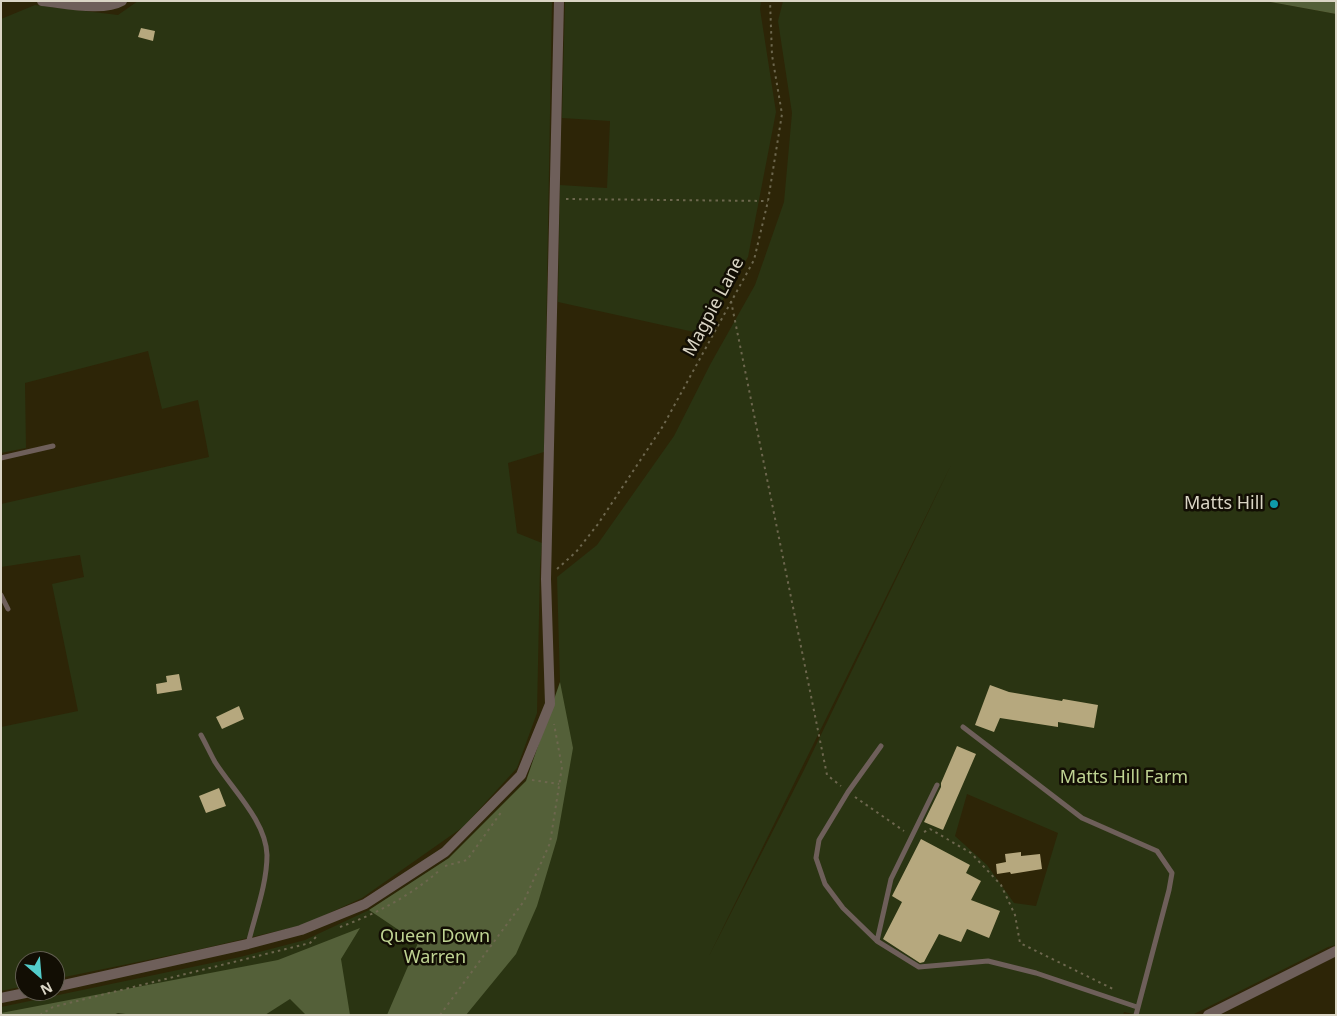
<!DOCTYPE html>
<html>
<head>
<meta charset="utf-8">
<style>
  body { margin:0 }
  #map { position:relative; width:1337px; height:1016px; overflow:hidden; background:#2d2507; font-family:"Noto Sans",sans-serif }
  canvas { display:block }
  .frame { position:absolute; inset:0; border:2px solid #dad5c5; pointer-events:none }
  .north { position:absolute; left:15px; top:951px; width:50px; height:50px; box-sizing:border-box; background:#120e04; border:1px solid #625e51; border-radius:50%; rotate:153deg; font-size:14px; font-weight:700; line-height:20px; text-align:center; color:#dad5c5 }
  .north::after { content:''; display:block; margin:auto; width:18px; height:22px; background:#53cdcb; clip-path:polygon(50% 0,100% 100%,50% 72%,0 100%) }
</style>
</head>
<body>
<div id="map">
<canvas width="1337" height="1016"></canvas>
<div class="frame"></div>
<div class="north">N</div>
</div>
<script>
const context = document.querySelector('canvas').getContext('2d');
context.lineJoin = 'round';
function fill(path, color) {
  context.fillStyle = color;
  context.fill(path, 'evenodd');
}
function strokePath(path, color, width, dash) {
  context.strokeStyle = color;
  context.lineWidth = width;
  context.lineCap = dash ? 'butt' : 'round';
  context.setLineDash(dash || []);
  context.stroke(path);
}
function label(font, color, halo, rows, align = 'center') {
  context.font = font + ' "Noto Sans",sans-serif';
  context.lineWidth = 5;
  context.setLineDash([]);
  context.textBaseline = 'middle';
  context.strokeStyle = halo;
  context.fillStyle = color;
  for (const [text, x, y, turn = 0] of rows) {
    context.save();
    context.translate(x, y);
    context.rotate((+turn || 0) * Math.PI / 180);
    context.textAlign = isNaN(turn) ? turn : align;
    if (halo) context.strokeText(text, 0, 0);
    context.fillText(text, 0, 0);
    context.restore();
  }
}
fill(new Path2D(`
  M138,1H552L544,452L508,463L517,533L542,543L540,567L537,713L517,768L463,827L362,898L303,925L201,949L55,979V961H25V986L1,991V727L78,711L52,584L84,577L80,555L1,567V504L209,457L198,400L162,409L148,351L25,383L26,448L1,453V19L35,5L118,15Z
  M565,1H761L760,9L776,112L748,257L703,334L558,302L560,185L607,188L610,121L562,118Z
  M783,1H1265L1336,14V945L1328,947L1192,1015H1138L1124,1012L1123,1015H1V1007L240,957L305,940L369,910L449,858L526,781L560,682L557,577L597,545L674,436L711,363L755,285L784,202L792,113L778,21ZM952,463L803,772L709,956ZM967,794L1058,833L1036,906L1014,903L987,865L955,836Z`), '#2a3412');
fill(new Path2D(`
  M1265,1H1336V14Z
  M560,682L573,748L557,839L537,906L516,954L466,1015H387L418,943L369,910L449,858L526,781Z
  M360,928L341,959L350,1015H306L290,999L265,1015H133L118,1013L113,1015H1V1013L278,960Z`), '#546039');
fill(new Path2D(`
  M141,28L155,31L153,41L138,37Z
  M179,674L182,690L157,694L156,684L167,682L166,676Z
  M990,685L1009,692L1062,701L1063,699L1098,705L1094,728L1058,722V727L1000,718L994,732L975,725Z
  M239,706L244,719L222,729L216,717Z
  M957,746L976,754L943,830L924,822L941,787V783Z
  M219,788L226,806L206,813L199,796Z
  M921,839L970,865L966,873L981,881L971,900L1000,911L989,938L967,929L961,942L939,934L924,962L920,963L883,939L902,902L892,896Z
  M1021,852V856L1040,854L1042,869L1011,874L1010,872L997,874L996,864L1006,862L1005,854Z`), '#b6a87e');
strokePath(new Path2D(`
  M566,199L768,201
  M731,301L827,775L841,786
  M557,569L576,552L598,524L663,426L754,260L768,201L782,114L772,55L770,1
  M532,780L559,784
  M855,797L904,831
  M924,832L930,829L971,853L1001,885L1015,915L1020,943L1113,989
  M445,866L467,860L502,811
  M340,927C376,914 412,895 441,869
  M40,1015L53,1007L310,943L317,936
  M440,1015L524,901L550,843L562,767L554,724`), '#6d674e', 2, [2.5, 4]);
strokePath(new Path2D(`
  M1,458L53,446
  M1,595L8,609
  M963,727L1082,818L1157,851L1172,873L1169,890L1136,1015
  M201,735C206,744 210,753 215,762C232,789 266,821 267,855C267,884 255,915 248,944
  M881,746L848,792L819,840L816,858L825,884L843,908L877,941L919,967L988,961L1036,973L1137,1007
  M877,941L891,879L937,785`), '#6e5f5a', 5);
strokePath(new Path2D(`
  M42,1C64,3 103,12 122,1
  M55,987L248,944L301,930L365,904L445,852L521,775L550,704L546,579L559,1
  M1,998L35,991
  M1208,1015L1336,951`), '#6e5f5a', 10);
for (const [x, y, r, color] of [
  [1274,504,5,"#0f9aa8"]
]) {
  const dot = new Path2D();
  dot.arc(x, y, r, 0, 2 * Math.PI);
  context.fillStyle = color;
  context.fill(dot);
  strokePath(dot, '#120e04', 2);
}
label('18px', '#dad5c5', '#120e04', [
  ["Magpie Lane",714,307,-62]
]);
label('18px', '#dad5c5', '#120e04', [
  ["Matts Hill",1264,504]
], 'right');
label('18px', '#bfd392', '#120e04', [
  ["Matts Hill Farm",1124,778],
  ["Queen Down",435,937],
  ["Warren",435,958]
]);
</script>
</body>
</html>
